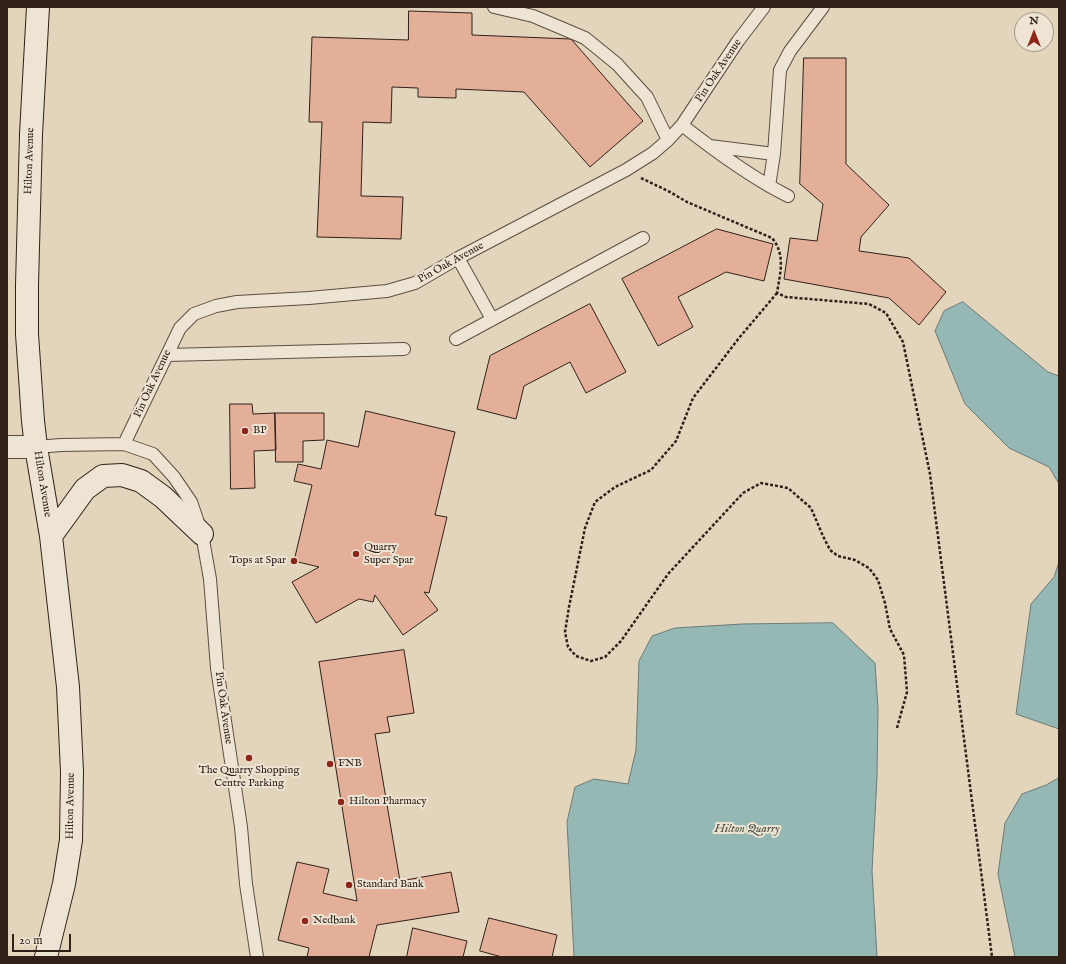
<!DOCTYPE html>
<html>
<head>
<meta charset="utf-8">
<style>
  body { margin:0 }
  #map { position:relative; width:1066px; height:964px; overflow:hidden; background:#e3d5bc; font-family:"IM FELL English",serif }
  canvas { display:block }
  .frame { position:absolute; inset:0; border:8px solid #302018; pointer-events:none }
  .north { position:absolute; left:1014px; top:12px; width:40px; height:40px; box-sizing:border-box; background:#ede4d3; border:1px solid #a19688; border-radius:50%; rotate:0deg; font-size:11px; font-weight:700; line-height:16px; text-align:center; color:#302018 }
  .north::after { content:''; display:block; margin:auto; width:14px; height:18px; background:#8f2418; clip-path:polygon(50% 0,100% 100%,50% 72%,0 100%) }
  .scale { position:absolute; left:12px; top:934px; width:59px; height:18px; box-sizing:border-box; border:2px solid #302018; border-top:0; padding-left:5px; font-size:12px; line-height:14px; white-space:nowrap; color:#302018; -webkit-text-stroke:3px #ede4d3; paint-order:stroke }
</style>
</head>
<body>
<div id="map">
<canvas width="1066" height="964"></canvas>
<div class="frame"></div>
<div class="north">N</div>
<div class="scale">20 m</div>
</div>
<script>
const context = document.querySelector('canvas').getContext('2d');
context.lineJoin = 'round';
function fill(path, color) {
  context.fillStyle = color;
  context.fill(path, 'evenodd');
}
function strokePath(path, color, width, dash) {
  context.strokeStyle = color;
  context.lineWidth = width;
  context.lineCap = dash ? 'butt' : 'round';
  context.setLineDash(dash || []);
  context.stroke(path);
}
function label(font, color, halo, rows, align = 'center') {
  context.font = font + ' "IM FELL English",serif';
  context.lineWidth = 4;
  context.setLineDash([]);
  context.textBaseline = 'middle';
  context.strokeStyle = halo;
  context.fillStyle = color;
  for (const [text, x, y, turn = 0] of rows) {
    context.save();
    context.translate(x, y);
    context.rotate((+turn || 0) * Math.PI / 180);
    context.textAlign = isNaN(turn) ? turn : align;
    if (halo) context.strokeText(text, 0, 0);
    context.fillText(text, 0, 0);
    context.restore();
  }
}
const water = new Path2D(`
  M963,302L1048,372L1059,376V484L1049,467L1009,448L965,404L935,331L944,311Z
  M1059,562V729L1016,714L1031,604L1054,577Z
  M833,623L875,663L878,709L877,777L872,871L877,956L878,957H574L567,822L575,787L594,779L628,784L636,750L639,661L652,636L675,628L742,624Z
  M1059,778V957H1015L998,874L1005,823L1022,794L1046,785Z`);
fill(water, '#95b8b4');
strokePath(water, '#6d7b76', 1);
const building = new Path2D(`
  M409,11L472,13V35L571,39L643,121L590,167L524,92L456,89V98L418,97V88L392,87L391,123L363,122L361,196L403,197L401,239L317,237L322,122H309L312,37L408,40Z
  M804,58H846V164L889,205L861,237L859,251L909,258L946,292L919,325L889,298L784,279L790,238L817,241L823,204L800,184Z
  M717,229L773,244L764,281L726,272L678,297L693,327L658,346L622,279Z
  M590,304L626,372L586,393L570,362L524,386L516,419L477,409L490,356Z
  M230,404H252L253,414L275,413L276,450L254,451L255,488L231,489Z
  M366,411L455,432L435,515L447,517L429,593L424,592L438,610L403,635L375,595L373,602L359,599L316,623L292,582L319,567L294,561L312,485L294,481L298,464L321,469L327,440L358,447Z
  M275,413H324V440L303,441V462H276Z
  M404,650L414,713L387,717L390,732L375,734L400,881L451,872L459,912L377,925L369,957H307L309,948L278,940L297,862L329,869L323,893L357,901L319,662Z
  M489,918L557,935L552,957H502L480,951Z
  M413,928L467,941L463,957H407Z`);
fill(building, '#e3af99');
strokePath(building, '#302018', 1);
const lane = new Path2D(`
  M494,7L533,16L585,38L617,64L647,97L668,140
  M682,125C715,151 750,177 788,196
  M710,146L774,154
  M769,186L774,154L780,70L790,51L823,7
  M458,258L492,319
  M456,339L643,238
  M167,355L404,349
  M124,444L180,328L194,314L216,306L237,302L309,298L387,291L415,283L458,258L626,170L653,153L668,140L682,125L738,41L764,7
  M36,447L61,445L124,444L153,454L174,477L191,502L202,534L210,579L217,668L241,827L246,884L257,957`);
const street = new Path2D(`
  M7,447H36`);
const secondary = new Path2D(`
  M38,7L31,134L27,285V334L33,421L36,447L51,536L68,687L72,772L71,840L64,884L46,957
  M51,536L85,489L103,476L122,475L141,481L163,497L202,534`);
strokePath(lane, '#5d4d41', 14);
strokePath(street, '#5d4d41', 24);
strokePath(secondary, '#302018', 24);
strokePath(new Path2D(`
  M641,178L670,192L687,202L772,238C786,255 780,273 777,293L786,297L869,304L886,313L903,342L930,474L992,957
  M777,293L739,338L693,398L676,441L651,470L615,487L595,502L585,528L569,607L565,632L568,647L576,656L591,661L605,657L621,641L668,574L743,493L761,483L788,488L811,508L823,536L830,550L838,556L855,560L869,568L878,580L885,603L890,629L904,655L907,692L897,728`), '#302018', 2.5, [3, 2]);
strokePath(lane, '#ede4d3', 12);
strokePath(street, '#ede4d3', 22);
strokePath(secondary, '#ede4d3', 22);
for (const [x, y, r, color] of [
  [245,431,4,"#8f2418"],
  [356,554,4,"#8f2418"],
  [294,561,4,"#8f2418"],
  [249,758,4,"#8f2418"],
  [330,764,4,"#8f2418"],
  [341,802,4,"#8f2418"],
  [349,885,4,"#8f2418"],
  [305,921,4,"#8f2418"]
]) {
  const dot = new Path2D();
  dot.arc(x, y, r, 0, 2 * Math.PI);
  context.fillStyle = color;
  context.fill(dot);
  strokePath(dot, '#ede4d3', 1.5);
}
label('11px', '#302018', '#ede4d3', [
  ["Pin Oak Avenue",719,71,-56],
  ["Hilton Avenue",30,161,-88],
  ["Pin Oak Avenue",451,263,-29],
  ["Pin Oak Avenue",153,384,-65],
  ["Hilton Avenue",42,484,81],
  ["Pin Oak Avenue",223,708,82],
  ["Hilton Avenue",71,806,-89]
]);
label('11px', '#302018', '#ede4d3', [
  ["BP",253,431],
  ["Quarry",364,548],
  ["Super Spar",364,561],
  ["Tops at Spar",286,561,"right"],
  ["FNB",338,764],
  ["The Quarry Shopping",249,771,"center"],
  ["Centre Parking",249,784,"center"],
  ["Hilton Pharmacy",349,802],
  ["Standard Bank",357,885],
  ["Nedbank",313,921]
], 'left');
label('italic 12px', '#4e4e47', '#ede4d3', [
  ["Hilton Quarry",747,830]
]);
</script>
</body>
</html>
